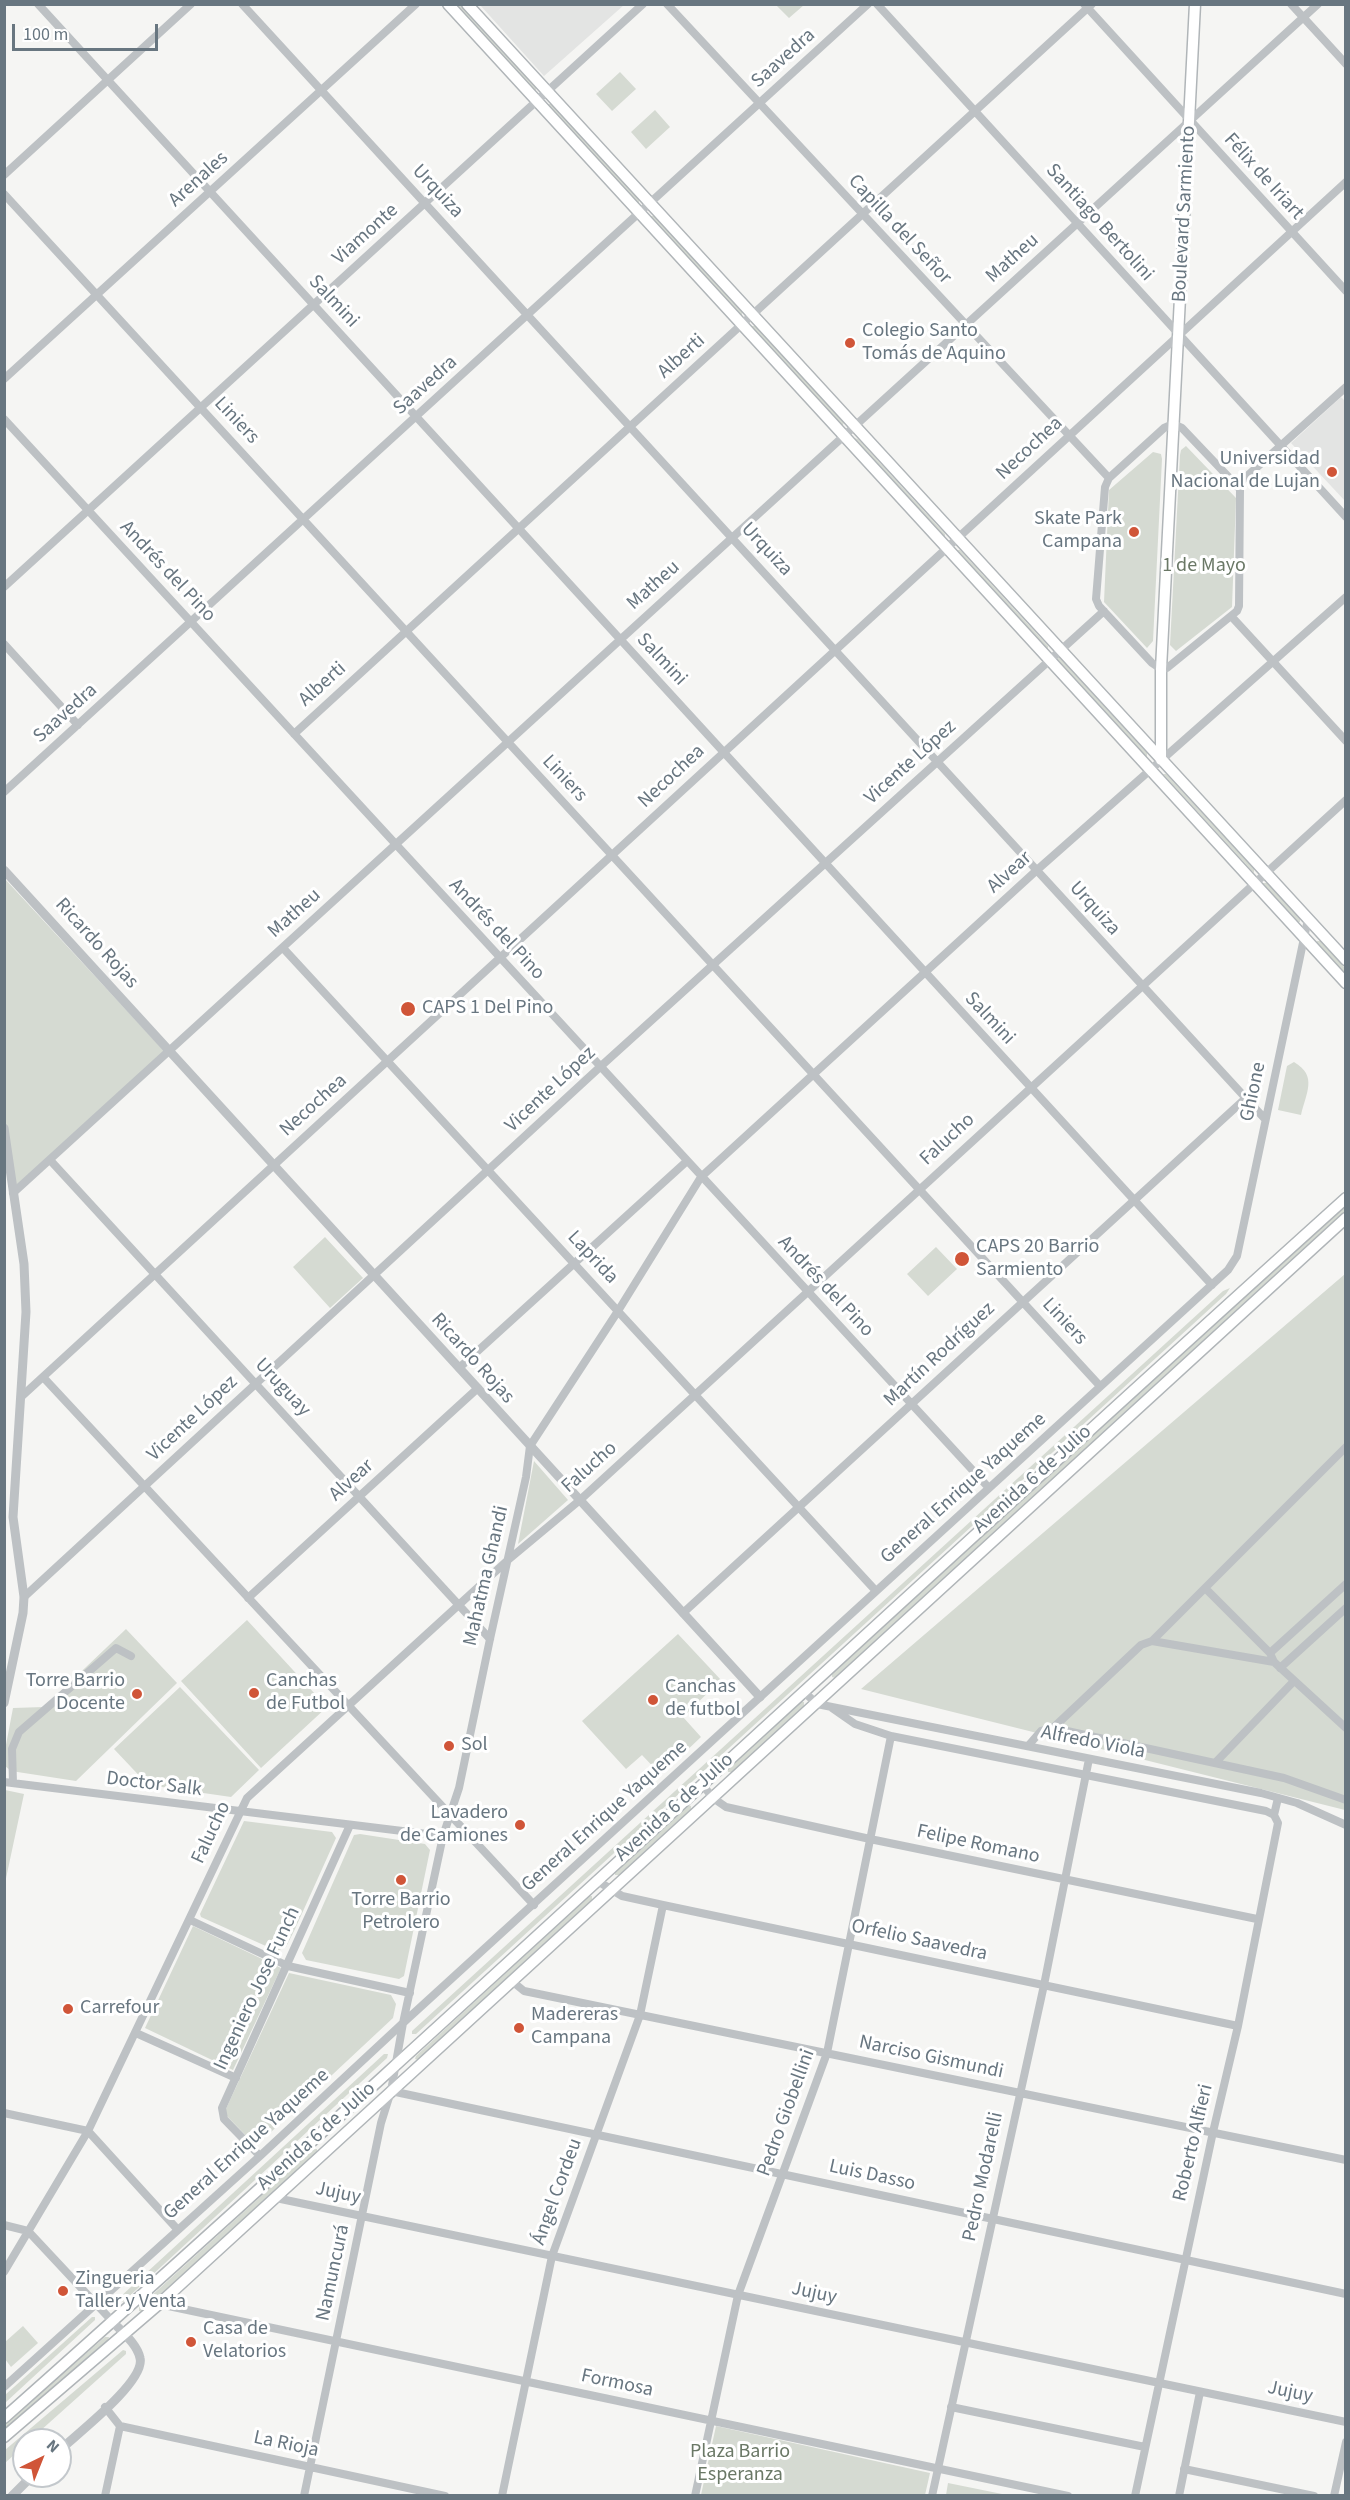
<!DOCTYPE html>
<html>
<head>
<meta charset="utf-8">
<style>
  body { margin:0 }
  #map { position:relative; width:1350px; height:2500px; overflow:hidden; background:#f5f5f3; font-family:"Source Sans 3",sans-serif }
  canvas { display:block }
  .frame { position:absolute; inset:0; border:6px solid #687680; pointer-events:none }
  .north { position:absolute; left:12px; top:2428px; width:60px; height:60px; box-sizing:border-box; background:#fff; border:2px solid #c3c8cc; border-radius:50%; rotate:43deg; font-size:16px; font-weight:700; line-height:24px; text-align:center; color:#687680 }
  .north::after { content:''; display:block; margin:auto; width:21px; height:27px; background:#d05538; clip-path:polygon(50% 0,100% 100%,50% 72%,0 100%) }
  .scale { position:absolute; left:12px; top:24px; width:146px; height:27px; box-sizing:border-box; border:3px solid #687680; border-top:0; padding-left:8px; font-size:18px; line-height:21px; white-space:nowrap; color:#687680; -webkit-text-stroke:4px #fff; paint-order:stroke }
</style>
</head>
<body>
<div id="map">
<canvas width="1350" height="2500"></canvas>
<div class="frame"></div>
<div class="north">N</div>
<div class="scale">100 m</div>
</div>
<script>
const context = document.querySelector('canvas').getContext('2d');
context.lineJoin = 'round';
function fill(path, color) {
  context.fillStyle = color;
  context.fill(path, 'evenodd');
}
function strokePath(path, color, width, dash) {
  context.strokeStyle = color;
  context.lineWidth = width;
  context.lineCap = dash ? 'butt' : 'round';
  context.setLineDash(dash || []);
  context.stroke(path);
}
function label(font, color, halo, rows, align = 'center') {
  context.font = font + ' "Source Sans 3",sans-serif';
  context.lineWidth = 6;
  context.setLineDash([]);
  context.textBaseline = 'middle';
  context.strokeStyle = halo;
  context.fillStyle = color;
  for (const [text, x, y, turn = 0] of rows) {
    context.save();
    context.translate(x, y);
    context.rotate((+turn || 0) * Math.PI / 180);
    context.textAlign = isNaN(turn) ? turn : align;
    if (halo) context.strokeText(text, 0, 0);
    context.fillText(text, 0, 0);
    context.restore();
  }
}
fill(new Path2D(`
  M480,5H624L544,76Z
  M1341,397L1346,402L1345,501L1291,443Z`), '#e3e4e3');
fill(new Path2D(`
  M453,5H460L536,88V91L534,92Z
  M776,5H804L789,18Z
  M620,72L636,89L612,111L596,94Z
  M548,104H551L639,199V203L637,204L547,105Z
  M655,110L670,127L646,149L631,132Z
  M650,216H654L742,311V315L740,316Z
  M752,326H756L844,422L843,425L841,426L751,328Z
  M854,438L858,439L945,534V538H943L853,440Z
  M1186,446L1236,498L1232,607L1176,651L1170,645L1180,455L1181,450Z
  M1153,452L1161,454L1162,459L1153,641L1147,648L1104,602L1109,490Z
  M957,550H960L1048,646V650Z
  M1056,657H1059L1147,753V757H1145L1056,661Z
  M1163,774H1166L1254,869V873Z
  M4,878L166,1053L13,1193L4,1128Z
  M1263,883H1267L1300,918V922H1296L1262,885Z
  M1317,941H1321L1345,968V975L1317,945Z
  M1294,1062C1318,1076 1306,1093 1301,1115L1278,1110L1287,1066Z
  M1345,1206V1212L835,1678L832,1677V1674L1260,1282Z
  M325,1237L363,1278L330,1308L293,1267Z
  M936,1247L957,1269L928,1296L907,1274Z
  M1345,1274V1810L861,1689Z
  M1230,1288L1226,1294L416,2034H412V2031L1223,1291Z
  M534,1461L568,1500L518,1544Z
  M247,1620L327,1707L261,1768L181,1681Z
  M126,1629L177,1683L76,1781L11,1771L5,1766V1750L13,1708L44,1707Z
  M678,1634L721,1680L683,1717L701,1737L661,1775L642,1755L626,1769L582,1721Z
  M180,1687L259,1770L231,1797L148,1785L114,1749Z
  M801,1702H804V1706L732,1772H728V1768Z
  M5,1790L24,1794L5,1883L4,1790Z
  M688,1805L691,1806V1809L619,1875H615V1872Z
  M244,1821L332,1832L336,1838L295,1929L286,1947L277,1951L201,1917L200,1914Z
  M360,1834L425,1844L430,1850L404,1976L399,1979L306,1960L302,1953L354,1835Z
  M589,1896H592V1900L419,2060L415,2059L416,2056Z
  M193,1926L281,1968L233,2070L145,2028Z
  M289,1973L391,1995L396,2004L393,2018L256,2146L224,2113Z
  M384,2054H388L387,2058L123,2302L119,2301V2298Z
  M313,2149H317V2152L143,2311H139V2307Z
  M92,2317H95V2320L5,2403V2395Z
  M23,2326L38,2343L11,2367L5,2359V2342Z
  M105,2337H109L108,2341L5,2431L4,2424Z
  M123,2350L126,2351V2354L30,2440H24V2446L5,2463V2450Z
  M716,2426L930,2473L925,2495H701Z
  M948,2483L1007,2495H946Z`), '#d5dad2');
const secondary = new Path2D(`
  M448,4L1346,983
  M467,4L1346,960
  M1161,760V669L1195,4
  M4,2418C456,2016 896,1603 1346,1198
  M4,2437L159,2304L1346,1218`);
strokePath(secondary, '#b0b5b8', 13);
strokePath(new Path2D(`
  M38,4L1212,1285
  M242,4L1265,1119
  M667,4L1109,478
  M877,4L1346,517
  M1084,4L1346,291
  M1291,4L1346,64
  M4,175L191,4
  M4,194L1100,1386
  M4,379L416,4
  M4,419L989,1488
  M1173,424L1182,428L1240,489L1239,606L1237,611L1167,668L1161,669L1152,663L1099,606L1096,599L1105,487L1109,478L1164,428Z
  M1236,486L1346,387
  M4,587L643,4
  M1231,616L1346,741
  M4,644L78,725
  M294,734L1092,4
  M4,792L868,4
  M283,948L876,1591
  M50,1160L490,1639
  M13,1193L1318,4
  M459,1368L687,1161
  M43,1377L534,1905
  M21,1397L1346,182
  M1205,1588L1270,1653L1274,1662L1346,1728
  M24,1597L600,1067L1104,611
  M248,1598L478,1388
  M683,1613L1246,1098
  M1152,1641L1274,1662
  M1270,1653L1346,1584
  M1280,1668L1346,1608
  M803,1691L817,1704L1261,1793L1297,1803L1346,1825
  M832,1708L855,1724L891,1736L1266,1811L1274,1815
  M1053,1728L1284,1778L1346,1800
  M1028,1746L1041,1731L1053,1728L1141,1645L1152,1641L1346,1447
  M1215,1763L1294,1681
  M4,1782L443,1836
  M13,1783L12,1749L19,1732L116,1648L131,1656
  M702,1784L713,1798L726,1807L870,1839L1257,1919
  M596,1880L622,1896L663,1905L1238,2026
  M190,1920L288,1966L410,1993
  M513,1982L524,1991L1346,2160
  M136,2033L236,2078
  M391,2091L1346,2294
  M4,2113L88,2131L178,2230
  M260,2156L224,2119L222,2108L350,1825
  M276,2198L1346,2422
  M4,2225L28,2231L113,2322
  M4,2272L88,2131L247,1798L508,1560L580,1500L1346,800
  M159,2304L1068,2496
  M4,2387L260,2156L403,2023L1228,1270L1237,1256L1308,919
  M951,2407L1145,2447
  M120,2426L445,2496
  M1184,2469L1314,2496
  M105,2496L120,2426L105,2407
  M304,2496L381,2123L391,2091L403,2023L443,1836L459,1788L490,1639L526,1477L530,1446L618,1311L701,1177L1037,870L1346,597
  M502,2496L552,2256L640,2015L663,1905
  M695,2496L738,2295L827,2053L891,1736
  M932,2496L1044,1985L1089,1759
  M1135,2496L1213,2132L1238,2026L1278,1823L1274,1815L1278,1798
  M1179,2496L1200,2392
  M1334,2496L1346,2442`), '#bdc1c4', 8);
strokePath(new Path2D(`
  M4,870L760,1697
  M4,1128L24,1264L26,1312L13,1517L24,1597L23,1613L4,1703
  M60,2450C77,2434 146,2381 140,2358C137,2344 122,2332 113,2322
  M12,2496L32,2476`), '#bdc1c4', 9);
strokePath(secondary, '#fff', 10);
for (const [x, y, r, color] of [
  [850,343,6,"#d05538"],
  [1332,472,6,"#d05538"],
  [1134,532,6,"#d05538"],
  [408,1009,8,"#d05538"],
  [962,1259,8,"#d05538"],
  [254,1693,6,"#d05538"],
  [137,1694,6,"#d05538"],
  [653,1700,6,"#d05538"],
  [449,1746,6,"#d05538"],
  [520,1825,6,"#d05538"],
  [401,1880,6,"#d05538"],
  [68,2009,6,"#d05538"],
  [519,2028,6,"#d05538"],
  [63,2291,6,"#d05538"],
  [191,2342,6,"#d05538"]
]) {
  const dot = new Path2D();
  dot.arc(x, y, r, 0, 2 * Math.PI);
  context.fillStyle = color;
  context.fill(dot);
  strokePath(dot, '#fff', 2);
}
label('20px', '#687680', '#fff', [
  ["Saavedra",784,59,-42],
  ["Félix de Iriart",1263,177,48],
  ["Arenales",199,180,-42],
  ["Urquiza",437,192,47],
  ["Boulevard Sarmiento",1185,214,-87],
  ["Santiago Bertolini",1099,223,48],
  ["Capilla del Señor",899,230,47],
  ["Viamonte",366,235,-42],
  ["Matheu",1013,259,-42],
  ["Salmini",333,302,47],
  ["Alberti",682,357,-42],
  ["Saavedra",426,386,-42],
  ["Liniers",236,421,47],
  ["Necochea",1030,449,-43],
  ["Urquiza",766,550,47],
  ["Andrés del Pino",167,572,47],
  ["Matheu",654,586,-42],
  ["Salmini",661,660,47],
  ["Alberti",323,685,-42],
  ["Saavedra",66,714,-42],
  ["Vicente López",911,763,-42],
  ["Necochea",672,777,-43],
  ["Liniers",564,779,47],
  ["Alvear",1010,873,-42],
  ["Urquiza",1094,909,48],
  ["Matheu",295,914,-42],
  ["Andrés del Pino",496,930,47],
  ["Ricardo Rojas",96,944,48],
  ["Salmini",989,1019,47],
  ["Vicente López",551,1090,-43],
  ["Ghione",1254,1092,-78],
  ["Necochea",314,1106,-42],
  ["Falucho",948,1140,-43],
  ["Laprida",592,1258,47],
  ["Andrés del Pino",825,1287,47],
  ["Liniers",1064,1322,47],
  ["Martín Rodríguez",940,1355,-43],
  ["Ricardo Rojas",472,1359,48],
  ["Uruguay",282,1388,47],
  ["Vicente López",193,1419,-43],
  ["Falucho",590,1468,-42],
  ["Avenida 6 de Julio",1033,1480,-42],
  ["Alvear",352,1481,-42],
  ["General Enrique Yaqueme",964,1489,-42],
  ["Mahatma Ghandi",487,1576,-77],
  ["Alfredo Viola",1093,1743,11],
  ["Doctor Salk",154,1785,7],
  ["Avenida 6 de Julio",675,1808,-42],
  ["General Enrique Yaqueme",605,1817,-42],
  ["Falucho",212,1833,-65],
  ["Felipe Romano",978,1845,12],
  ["Orfelio Saavedra",919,1941,12],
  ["Ingeniero Jose Funch",258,1989,-65],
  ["Narciso Gismundi",931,2058,12],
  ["Pedro Giobellini",787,2113,-70],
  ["Avenida 6 de Julio",317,2137,-42],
  ["Roberto Alfieri",1194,2143,-77],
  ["General Enrique Yaqueme",247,2145,-42],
  ["Luis Dasso",872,2176,12],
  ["Pedro Modarelli",984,2177,-78],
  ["Ángel Cordeu",558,2192,-70],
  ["Jujuy",338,2194,12],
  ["Namuncurá",334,2273,-78],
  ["Jujuy",814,2294,12],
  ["Formosa",617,2384,12],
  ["Jujuy",1290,2393,12],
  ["La Rioja",286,2445,12]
]);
label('20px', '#687680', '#fff', [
  ["Colegio Santo",862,332],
  ["Tomás de Aquino",862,355],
  ["Universidad",1320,460,"right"],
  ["Nacional de Lujan",1320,483,"right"],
  ["Skate Park",1122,520,"right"],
  ["Campana",1122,543,"right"],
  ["CAPS 1 Del Pino",422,1009],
  ["CAPS 20 Barrio",976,1248],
  ["Sarmiento",976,1271],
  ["Torre Barrio",125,1682,"right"],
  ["Docente",125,1705,"right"],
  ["Canchas",266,1682],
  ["de Futbol",266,1705],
  ["Canchas",665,1688],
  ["de futbol",665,1711],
  ["Sol",461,1746],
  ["Lavadero",508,1814,"right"],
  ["de Camiones",508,1837,"right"],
  ["Torre Barrio",401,1901,"center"],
  ["Petrolero",401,1924,"center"],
  ["Carrefour",80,2009],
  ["Madereras",531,2016],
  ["Campana",531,2039],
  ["Zingueria",75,2280],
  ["Taller y Venta",75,2303],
  ["Casa de",203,2330],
  ["Velatorios",203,2353]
], 'left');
label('20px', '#6a7866', '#fff', [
  ["1 de Mayo",1204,567],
  ["Plaza Barrio",740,2453],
  ["Esperanza",740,2476]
]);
</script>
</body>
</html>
